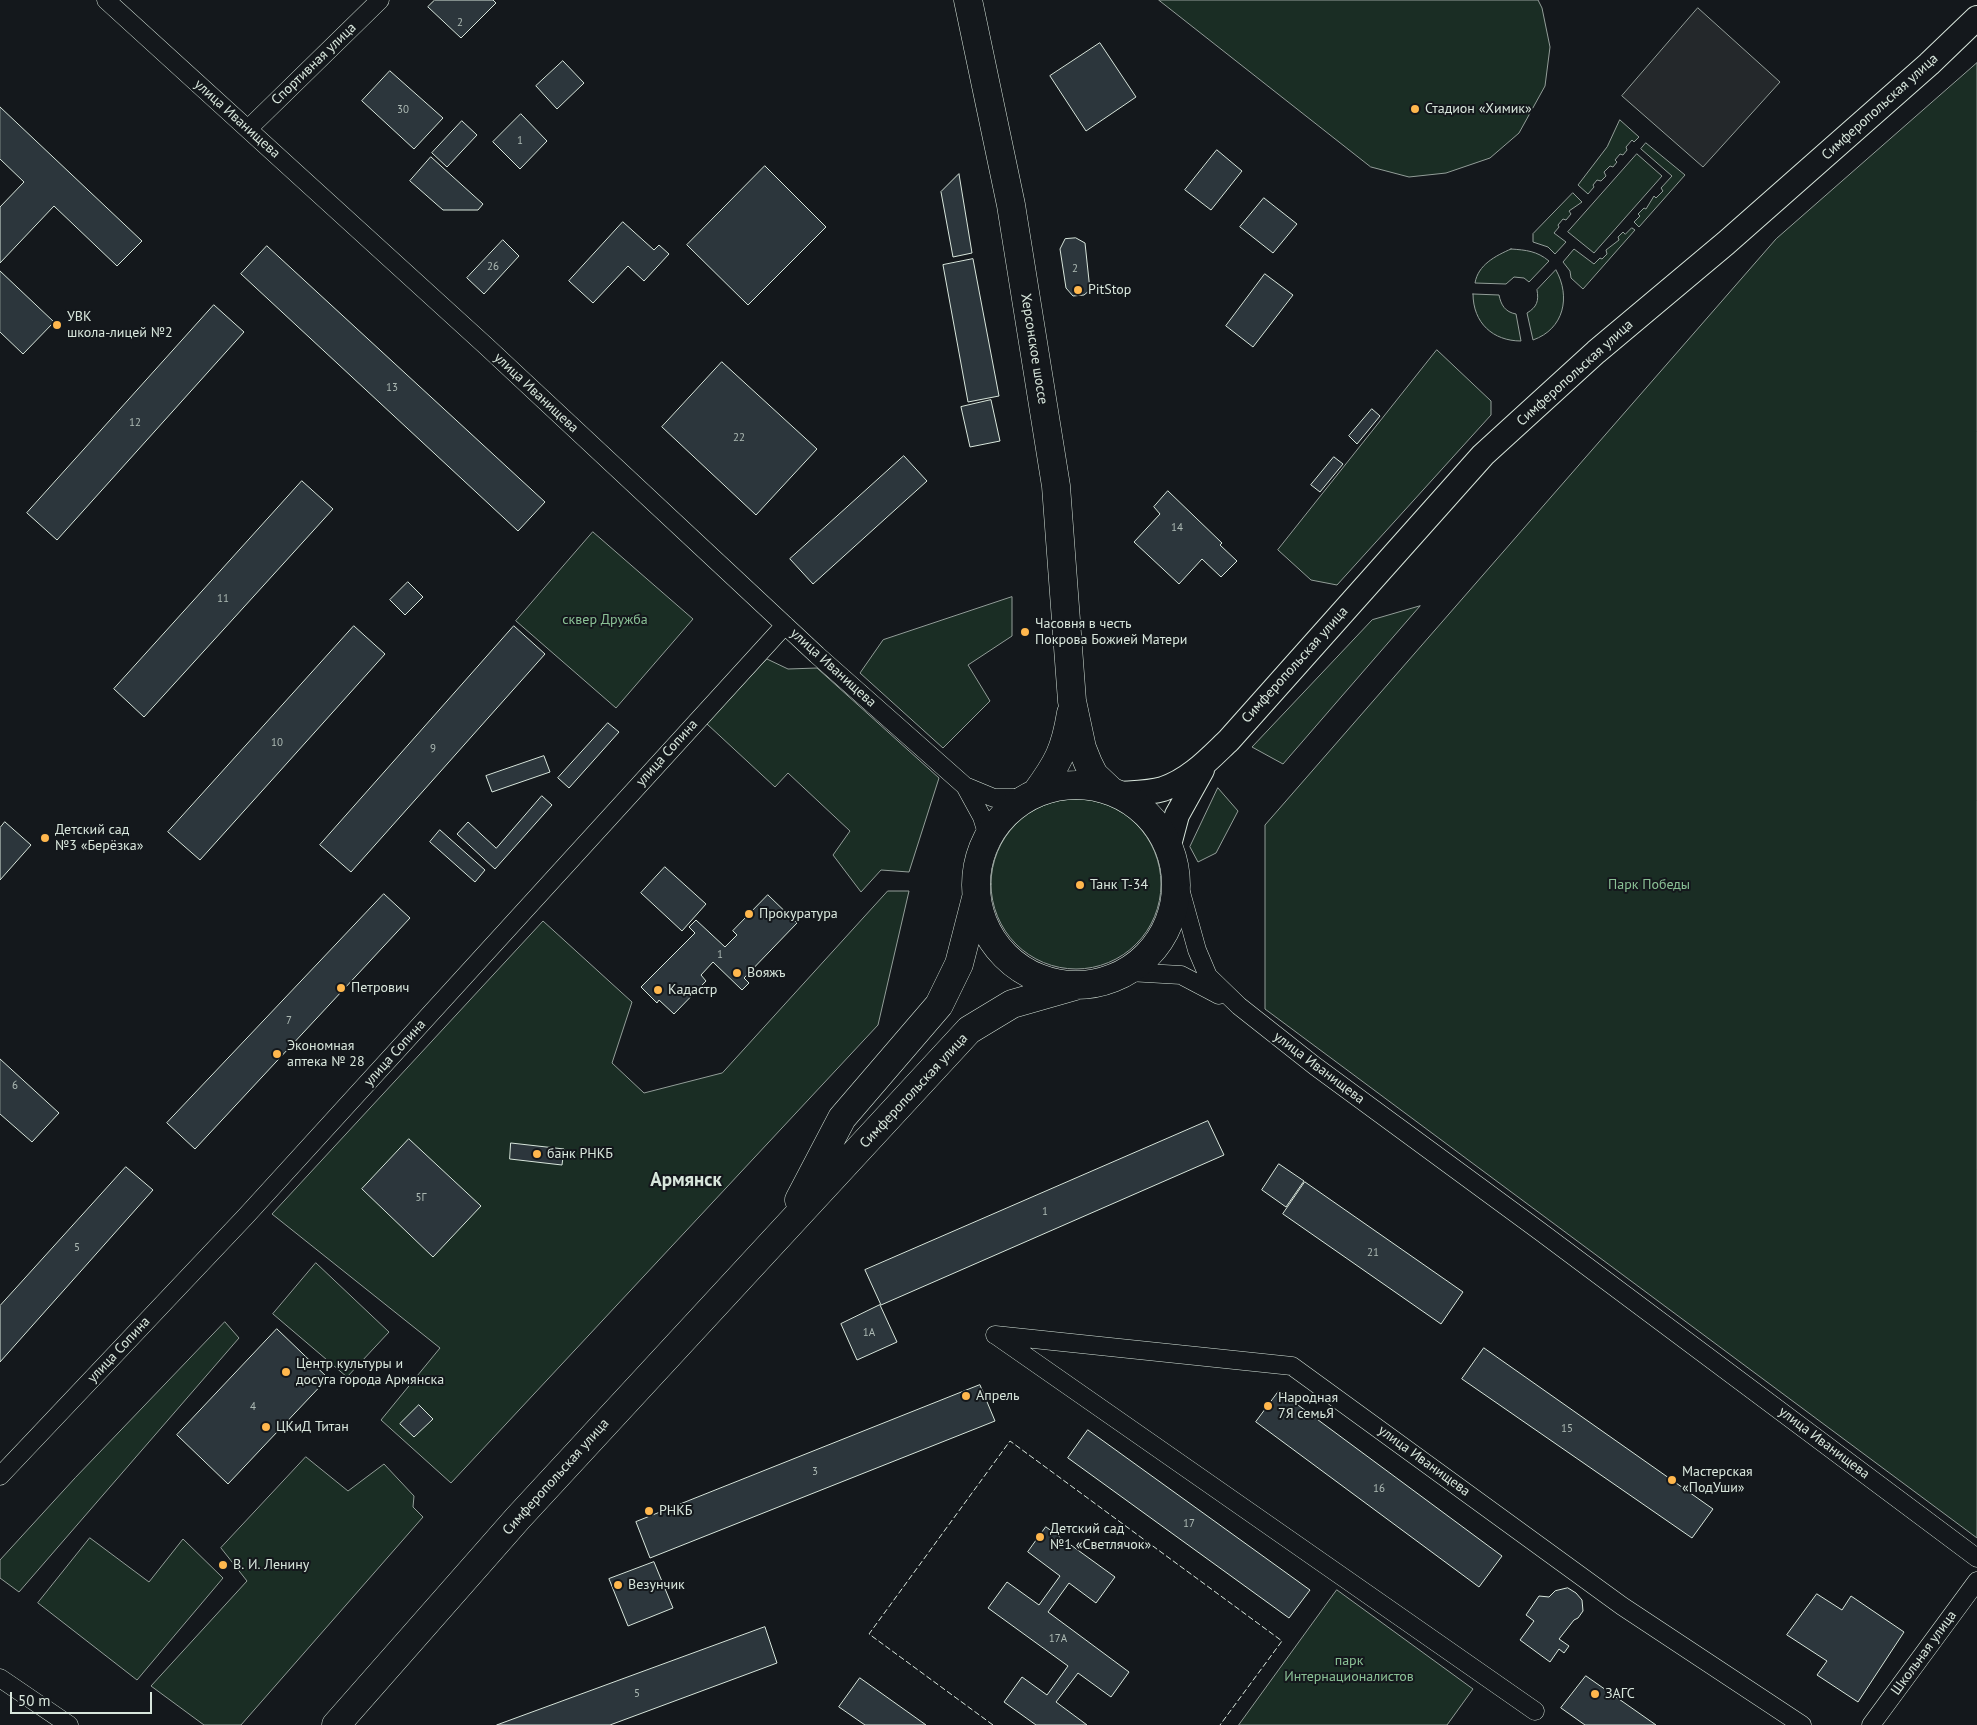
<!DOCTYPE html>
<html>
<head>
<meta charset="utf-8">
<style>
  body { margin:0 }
  #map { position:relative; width:1977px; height:1725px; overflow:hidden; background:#14181c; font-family:"PT Sans",sans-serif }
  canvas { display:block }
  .scale { position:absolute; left:10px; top:1692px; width:142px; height:22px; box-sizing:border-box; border:2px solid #d8e6dc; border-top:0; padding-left:6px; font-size:15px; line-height:18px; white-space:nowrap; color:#d8e6dc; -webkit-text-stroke:4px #14181c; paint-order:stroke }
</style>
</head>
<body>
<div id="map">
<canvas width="1977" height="1725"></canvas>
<div class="scale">50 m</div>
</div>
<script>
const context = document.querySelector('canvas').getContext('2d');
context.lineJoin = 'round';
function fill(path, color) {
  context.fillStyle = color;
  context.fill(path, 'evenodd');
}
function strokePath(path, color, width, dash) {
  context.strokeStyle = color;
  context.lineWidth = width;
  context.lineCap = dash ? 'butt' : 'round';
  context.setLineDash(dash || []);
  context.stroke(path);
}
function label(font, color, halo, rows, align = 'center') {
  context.font = font + ' "PT Sans",sans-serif';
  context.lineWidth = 4;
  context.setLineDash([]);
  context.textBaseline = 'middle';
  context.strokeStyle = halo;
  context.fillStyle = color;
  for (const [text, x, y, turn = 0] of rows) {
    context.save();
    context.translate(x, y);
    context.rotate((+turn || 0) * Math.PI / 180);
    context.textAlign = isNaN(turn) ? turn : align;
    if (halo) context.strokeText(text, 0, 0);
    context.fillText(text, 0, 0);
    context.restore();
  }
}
const green = new Path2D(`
  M1159,0H1538L1542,8L1550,47L1545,86L1519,133L1490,158L1446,173L1409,177L1371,167Z
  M1977,63V1538L1265,1009V825L1776,239Z
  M1620,120L1639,137L1634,142L1632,140L1626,147L1627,150L1623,155L1620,154L1615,160L1617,162L1613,167L1610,166L1604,172L1606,176L1601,181L1597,180L1593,185L1594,187L1588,194L1578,185L1607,147Z
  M1646,143L1685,175L1639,227L1634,222L1640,216L1638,214L1644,208L1646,209L1654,196L1656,198L1663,191L1661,188L1672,176L1641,149Z
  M1637,154L1662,176L1594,253L1568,232Z
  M1573,193L1582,202L1569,211L1571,214L1566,220L1563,219L1558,225L1559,227L1554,233L1566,242L1555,254L1548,247L1533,242V234Z
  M1632,228L1635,230L1583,289L1571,278L1570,271L1563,262L1574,249L1594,264L1600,258L1602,259L1607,254L1606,250L1619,240L1618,237L1623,232L1625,234Z
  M1511,249C1526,250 1537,251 1549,261L1529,282L1524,278L1514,277L1506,284L1475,283C1478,265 1495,256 1511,249Z
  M1556,270C1571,297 1564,329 1533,340L1527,313C1537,307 1539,301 1537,290Z
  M1473,294L1499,295C1501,305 1505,312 1516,314L1521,341C1493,341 1473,323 1473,294Z
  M1437,350L1491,401V415L1337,585L1311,580L1278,550Z
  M593,532L693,619L616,708L516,621Z
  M1012,597V636L968,665L990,701L943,748L860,673L883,640Z
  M1420,606L1283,764L1252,747L1372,620Z
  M767,659L788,669L817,668L939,778L909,872L881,870L861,892L833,855L850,831L788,773L775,787L707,724Z
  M1218,788L1238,811L1216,853L1198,862L1190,847Z
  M991 884a85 85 0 1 1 170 0a85 85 0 1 1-170 0Z
  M888,891H909L878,1025L451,1483L381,1420L440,1348L272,1214L543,921L632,1002L612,1063L644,1093L722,1073Z
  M316,1263L389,1332L347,1377L273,1314Z
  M225,1322L239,1338L19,1592L0,1578V1560L75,1478Z
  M306,1457L348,1491L384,1464L414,1496L413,1507L423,1517L241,1725H204L151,1686L247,1581L221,1548Z
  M90,1538L149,1582L183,1539L223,1578L137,1680L38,1603Z
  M1337,1590L1473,1689L1447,1725H1239Z`);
fill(green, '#1a2d24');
strokePath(green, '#939e99', 1);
const parking = new Path2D(`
  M1698,8L1780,82L1703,167L1622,96Z`);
fill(parking, '#24282b');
strokePath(parking, '#939e99', 1);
const building = new Path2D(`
  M435,0H493L496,3L461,38L428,7Z
  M1100,43L1136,97L1086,131L1050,76Z
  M563,61L584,83L557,109L536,86Z
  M390,71L443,118L414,149L362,101Z
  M0,107L142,241L117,266L54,206L0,263V207L24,182L0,159Z
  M521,114L547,141L520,169L493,142Z
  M462,121L477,135L447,167L432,153Z
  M1217,150L1242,171L1211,210L1185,190Z
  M431,157L483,204L478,210H443L410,181Z
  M765,166L826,227L748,305L687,245Z
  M959,174L972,253L953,257L941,192Z
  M1264,198L1297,224L1273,253L1240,227Z
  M623,222L654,250L659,245L669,254L644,281L628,266L593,303L569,281Z
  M1076,238L1085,243L1090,290L1084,295L1073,296L1066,288L1060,249L1065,239Z
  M503,240L519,256L484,294L467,278Z
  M267,246L545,502L518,531L241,274Z
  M973,259L999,396L968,402L943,265Z
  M0,271L54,322L23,354L0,332Z
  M1265,274L1293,295L1253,347L1226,326Z
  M214,305L244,332L57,540L27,513Z
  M722,362L817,449L756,515L662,427Z
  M991,400L1000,441L970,447L961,407Z
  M1372,409L1380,416L1357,444L1349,436Z
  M904,456L927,481L813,584L790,559Z
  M1334,457L1343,464L1320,492L1311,485Z
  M302,481L333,509L144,717L114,689Z
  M1168,491L1222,543L1220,545L1237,561L1221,577L1202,559L1179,584L1134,542L1160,514L1154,507Z
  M408,582L423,597L405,615L390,600Z
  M354,626L385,654L200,860L168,832Z
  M514,626L545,654L351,872L320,845Z
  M608,723L619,732L569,788L558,778Z
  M544,756L550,772L492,792L486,776Z
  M542,796L552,805L495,869L457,834L468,822L496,848Z
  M5,822L31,845L0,880V828Z
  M440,830L485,870L475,882L430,842Z
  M665,867L706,904L682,931L641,893Z
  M384,894L410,918L195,1149L167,1123Z
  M768,895L797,923L744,978L749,983L742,990L713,962L701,975L706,981L674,1014L659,1000L657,1003L641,987L695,933L689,927L696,920L725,947L737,935L733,931Z
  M0,1059L59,1113L32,1142L0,1114Z
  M1208,1121L1224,1155L881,1305L865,1270Z
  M409,1139L481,1206L433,1257L362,1189Z
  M511,1143L564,1149L562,1165L510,1159Z
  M1279,1164L1304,1181L1286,1207L1262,1190Z
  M126,1167L153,1190L0,1362V1306Z
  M1305,1182L1463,1292L1441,1324L1283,1214Z
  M880,1305L897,1342L857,1360L841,1324Z
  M277,1329L328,1378L228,1484L177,1435Z
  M1484,1348L1713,1509L1692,1538L1462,1379Z
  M980,1385L995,1421L650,1558L636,1522Z
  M1279,1391L1502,1556L1479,1587L1256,1422Z
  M419,1405L433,1419L414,1437L400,1424Z
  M1088,1430L1310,1590L1289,1618L1068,1458Z
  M1046,1527L1115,1577L1096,1603L1069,1583L1048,1612L1129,1672L1111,1697L1078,1673L1056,1702L1087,1725H1036L1004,1702L1022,1677L1047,1695L1068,1666L988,1608L1007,1582L1039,1605L1060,1576L1028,1552Z
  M654,1562L673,1608L628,1626L609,1579Z
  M1568,1588L1576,1593L1582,1600L1583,1611L1578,1618L1574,1620L1559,1639L1569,1646L1564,1653L1559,1649L1550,1662L1520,1640L1534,1621L1526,1615L1539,1596L1549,1597L1555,1591Z
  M1817,1594L1842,1610L1851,1596L1904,1632L1858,1702L1817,1675L1827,1661L1787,1635Z
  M765,1627L777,1663L610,1725H497Z
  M1586,1676L1656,1725H1585L1561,1708Z
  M860,1678L926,1725H865L839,1707Z`);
fill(building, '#2c363c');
strokePath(building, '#d8e6dc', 1);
const minor = new Path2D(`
  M106,0L486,346L817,655L965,786L982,817L986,830L984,845
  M248,129L380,0
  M965,786L994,798H1026
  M1177,878L1197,950L1208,976L1239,1006L1315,1066L1541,1232L1977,1558
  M1128,972L1181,975L1219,995
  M995,1335L1292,1366L1622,1606L1802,1725
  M997,1336L1535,1711
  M0,1476L246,1216L785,625
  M0,1678L69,1725
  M1871,1725L1977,1581`);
const secondary = new Path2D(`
  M1119,794C1133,793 1149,793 1163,789C1190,780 1209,759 1229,740L1483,455L1596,352L1726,243L1929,64L1977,18
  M1169,845L1177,815L1202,770`);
const trunk = new Path2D(`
  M968,0L1011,205L1056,486L1072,701L1082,748L1088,763L1094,775L1111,791
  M976 885a100 100 0 1 1 200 0a100 100 0 1 1-200 0Z
  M1036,793C1058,763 1065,750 1071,713
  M799,1200L842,1118L939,1005L959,964L976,898
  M336,1725L518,1518L969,1030L1012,1004L1075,986`);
strokePath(minor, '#d8e6dc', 19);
strokePath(secondary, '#d8e6dc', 26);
strokePath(trunk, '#d8e6dc', 29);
strokePath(minor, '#14181c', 18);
strokePath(secondary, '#14181c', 24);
strokePath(trunk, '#14181c', 28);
strokePath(new Path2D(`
  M993,1725L869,1634L1010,1441L1282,1641L1220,1725`), '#d8e6dc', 1, [6, 2.5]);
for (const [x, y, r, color] of [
  [1415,109,5,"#ffb74d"],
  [1078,290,5,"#ffb74d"],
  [57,325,5,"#ffb74d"],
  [1025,632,5,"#ffb74d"],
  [45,838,5,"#ffb74d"],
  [1080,885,5,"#ffb74d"],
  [749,914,5,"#ffb74d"],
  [737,973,5,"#ffb74d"],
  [341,988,5,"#ffb74d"],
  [658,990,5,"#ffb74d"],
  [277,1054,5,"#ffb74d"],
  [537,1154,5,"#ffb74d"],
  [286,1372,5,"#ffb74d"],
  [966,1396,5,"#ffb74d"],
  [1268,1406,5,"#ffb74d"],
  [266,1427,5,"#ffb74d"],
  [1672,1480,5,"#ffb74d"],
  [649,1511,5,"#ffb74d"],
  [1040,1537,5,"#ffb74d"],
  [223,1565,5,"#ffb74d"],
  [618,1585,5,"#ffb74d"],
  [1595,1694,5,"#ffb74d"]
]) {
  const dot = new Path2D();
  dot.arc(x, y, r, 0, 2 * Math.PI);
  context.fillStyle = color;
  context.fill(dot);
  strokePath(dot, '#14181c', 2);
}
label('11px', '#adbab4', null, [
  ["2",460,23],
  ["30",403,110],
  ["1",520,141],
  ["26",493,267],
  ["2",1075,269],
  ["13",392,388],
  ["12",135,423],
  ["22",739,438],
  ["14",1177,528],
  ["11",223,599],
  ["10",277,743],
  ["9",433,749],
  ["1",720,955],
  ["7",289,1021],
  ["6",15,1086],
  ["5Г",421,1198],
  ["1",1045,1212],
  ["5",77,1248],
  ["21",1373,1253],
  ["1А",869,1333],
  ["4",253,1407],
  ["15",1567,1429],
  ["3",815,1472],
  ["16",1379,1489],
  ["17",1189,1524],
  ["17А",1058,1639],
  ["5",637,1694]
]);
label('14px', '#d8e6dc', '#14181c', [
  ["Спортивная улица",314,64,-44],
  ["Симферопольская улица",1880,107,-42],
  ["улица Иванищева",237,119,42],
  ["Херсонское шоссе",1034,349,81],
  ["Симферопольская улица",1575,373,-42],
  ["улица Иванищева",536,393,43],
  ["Симферопольская улица",1295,665,-48],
  ["улица Иванищева",833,668,42],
  ["улица Сопина",667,753,-48],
  ["улица Сопина",395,1053,-48],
  ["улица Иванищева",1319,1068,37],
  ["Симферопольская улица",914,1091,-47],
  ["улица Сопина",119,1350,-47],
  ["улица Иванищева",1824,1443,37],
  ["улица Иванищева",1424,1461,36],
  ["Симферопольская улица",556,1477,-48],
  ["Школьная улица",1924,1653,-54]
]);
label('14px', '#d8e6dc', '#14181c', [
  ["Стадион «Химик»",1425,109],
  ["PitStop",1088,290],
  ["УВК",67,317],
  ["школа-лицей №2",67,333],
  ["Часовня в честь",1035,624],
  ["Покрова Божией Матери",1035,640],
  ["Детский сад",55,830],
  ["№3 «Берёзка»",55,846],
  ["Танк Т-34",1090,885],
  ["Прокуратура",759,914],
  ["Вояжъ",747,973],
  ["Петрович",351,988],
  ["Кадастр",668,990],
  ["Экономная",287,1046],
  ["аптека № 28",287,1062],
  ["банк РНКБ",547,1154],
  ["Центр культуры и",296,1364],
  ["досуга города Армянска",296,1380],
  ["Апрель",976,1396],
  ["Народная",1278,1398],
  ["7Я семьЯ",1278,1414],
  ["ЦКиД Титан",276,1427],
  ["Мастерская",1682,1472],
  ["«ПодУши»",1682,1488],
  ["РНКБ",659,1511],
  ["Детский сад",1050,1529],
  ["№1 «Светлячок»",1050,1545],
  ["В. И. Ленину",233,1565],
  ["Везунчик",628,1585],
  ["ЗАГС",1605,1694]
], 'left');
label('14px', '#8ac095', '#14181c', [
  ["сквер Дружба",605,620],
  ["Парк Победы",1649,885],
  ["парк",1349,1661],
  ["Интернационалистов",1349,1677]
]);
label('bold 19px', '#d8e6dc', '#14181c', [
  ["Армянск",686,1181]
]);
</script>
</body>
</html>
